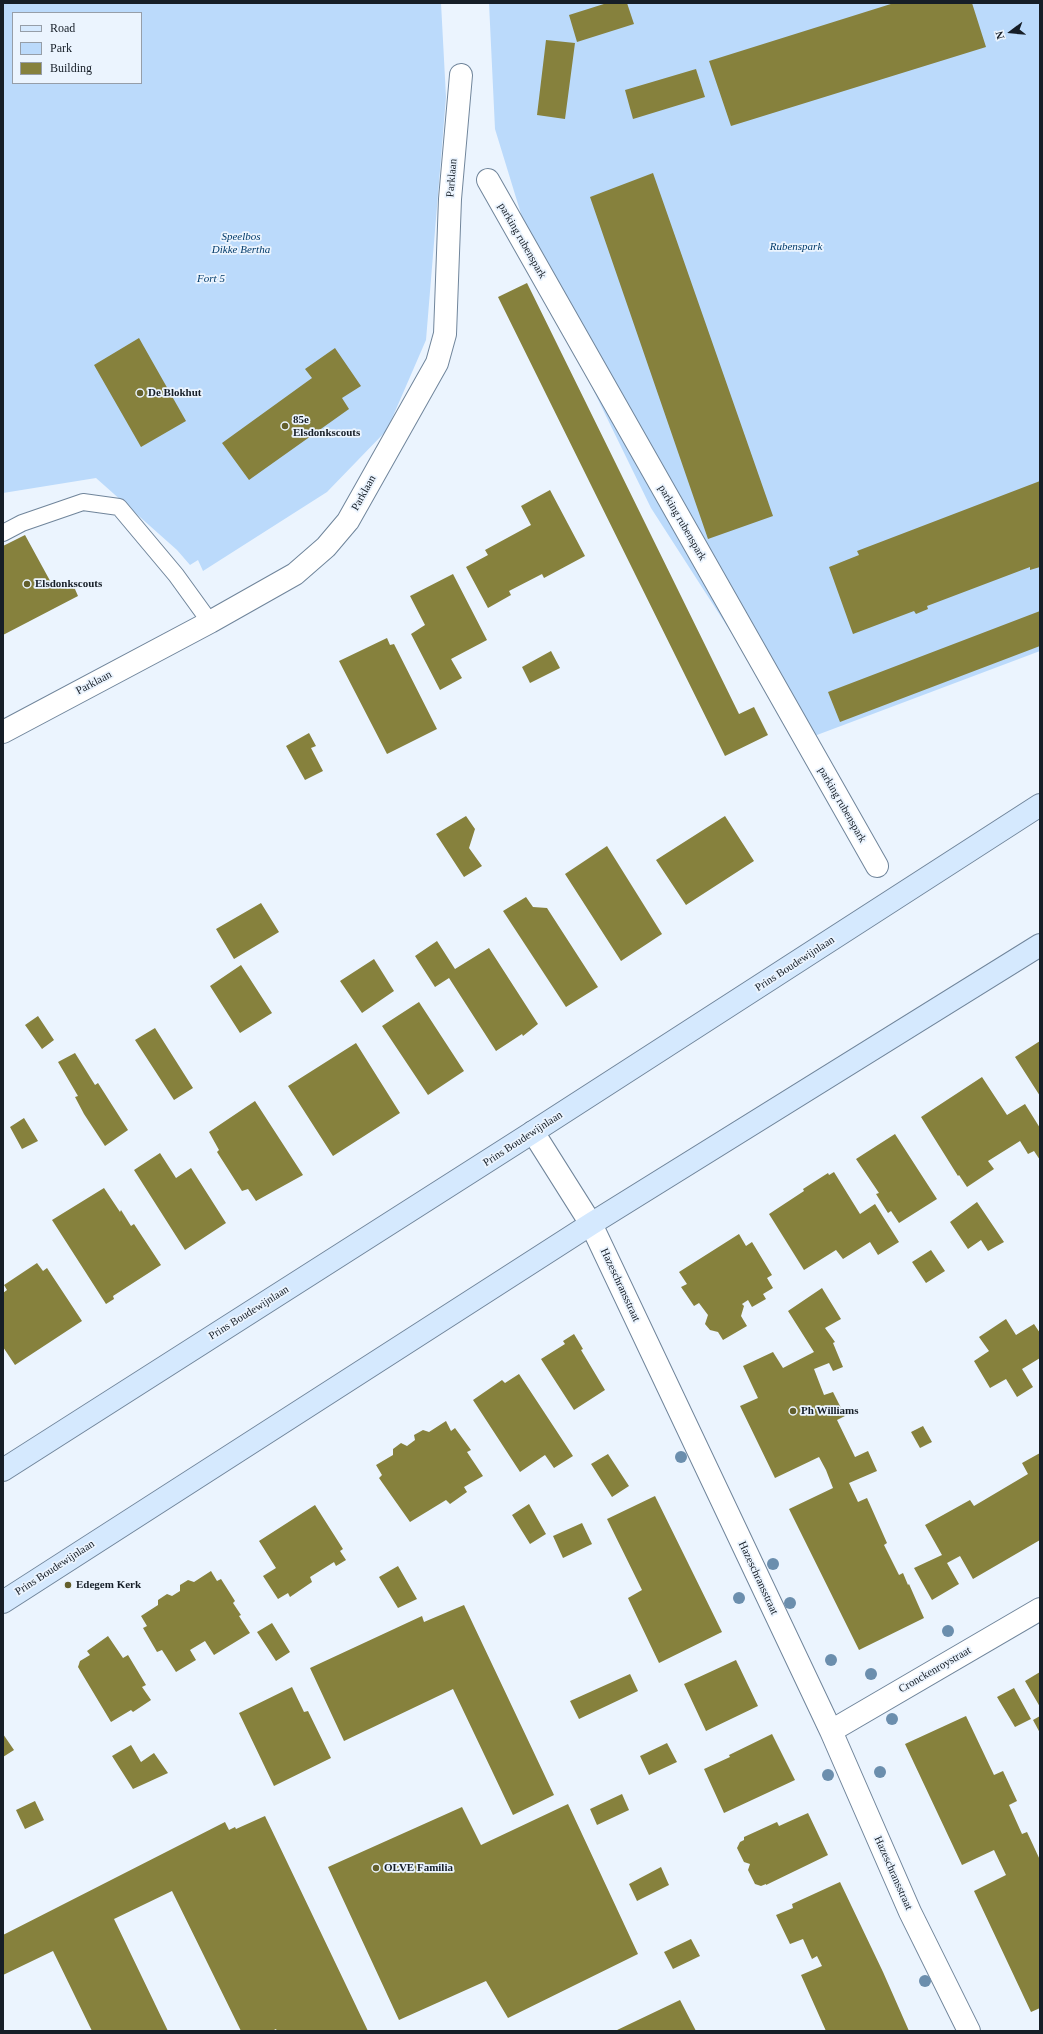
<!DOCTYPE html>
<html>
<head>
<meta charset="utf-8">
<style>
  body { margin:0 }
  #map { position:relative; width:1043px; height:2034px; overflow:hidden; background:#ebf4fe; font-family:Georgia,serif }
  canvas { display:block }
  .frame { position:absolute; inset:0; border:4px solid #161e27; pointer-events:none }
  .legend { position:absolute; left:12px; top:12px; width:130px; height:72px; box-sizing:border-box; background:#ebf4fe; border:1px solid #969ea8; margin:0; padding:5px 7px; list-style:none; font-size:12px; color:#161e27 }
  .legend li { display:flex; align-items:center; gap:8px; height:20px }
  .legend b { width:20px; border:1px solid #969ea8 }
  .north { position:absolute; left:991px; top:12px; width:40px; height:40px; -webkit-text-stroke:3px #ebf4fe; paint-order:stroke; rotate:254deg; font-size:11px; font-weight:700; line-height:16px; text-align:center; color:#161e27 }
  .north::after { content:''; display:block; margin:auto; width:14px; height:18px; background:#161e27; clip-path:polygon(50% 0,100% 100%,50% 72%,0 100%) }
</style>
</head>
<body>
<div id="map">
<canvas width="1043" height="2034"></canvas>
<div class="frame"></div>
<ul class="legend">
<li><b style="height:5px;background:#d5e9fe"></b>Road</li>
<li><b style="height:11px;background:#bbdafb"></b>Park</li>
<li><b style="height:11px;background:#86813d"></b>Building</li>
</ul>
<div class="north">N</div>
</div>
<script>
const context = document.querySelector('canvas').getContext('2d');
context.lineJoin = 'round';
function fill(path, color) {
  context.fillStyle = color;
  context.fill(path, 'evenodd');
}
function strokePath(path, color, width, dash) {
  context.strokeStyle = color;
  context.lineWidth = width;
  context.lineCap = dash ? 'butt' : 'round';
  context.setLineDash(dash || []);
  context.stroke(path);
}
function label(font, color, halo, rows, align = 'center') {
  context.font = font + ' Georgia,serif';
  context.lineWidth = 3.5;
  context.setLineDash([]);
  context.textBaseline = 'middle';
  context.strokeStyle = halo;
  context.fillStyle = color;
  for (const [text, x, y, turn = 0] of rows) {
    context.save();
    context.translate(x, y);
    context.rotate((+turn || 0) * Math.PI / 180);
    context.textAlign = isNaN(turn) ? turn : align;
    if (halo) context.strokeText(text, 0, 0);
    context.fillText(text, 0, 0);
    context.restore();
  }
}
fill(new Path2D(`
  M3,3H441L446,97L426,340L387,430L327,492L203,571L198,560L190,565L177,550L96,478L3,493ZM13,13H141V83H13Z
  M489,3H1040V651L801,741L651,508L544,289L495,129Z`), '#bbdafb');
fill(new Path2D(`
  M607,3H627L634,24L577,42L569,15Z
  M894,3H972L986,47L731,126L709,61Z
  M546,40L575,43L565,119L537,115Z
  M696,69L705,97L633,119L625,90Z
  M653,173L773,516L708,539L590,197Z
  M527,283L739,714L754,707L768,735L725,756L498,297Z
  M139,338L186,421L141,447L94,365Z
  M335,348L361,386L342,398L349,409L249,480L222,443L312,378L305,369Z
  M1040,481V567L1030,570V567L927,606L928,609L916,614L914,611L853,634L829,567L859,555L857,551Z
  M550,490L585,556L544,578L542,574L509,591L511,595L488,608L466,567L488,555L485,550L531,525L521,506Z
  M25,535L54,588L71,580L78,596L3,635V546Z
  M453,574L487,640L451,659L462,678L440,690L411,634L425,625L410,596Z
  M1040,611V646L840,722L828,692Z
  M387,638L390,645L394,644L437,729L387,754L339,661Z
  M551,651L560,668L530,683L522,667Z
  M309,733L316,746L311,748L323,771L305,780L286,746Z
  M466,816L475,829L469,848L482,866L464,877L436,834Z
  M725,816L754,861L686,905L656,860Z
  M607,846L662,934L621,961L565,874Z
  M526,897L533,907L547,908L598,987L566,1007L503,911Z
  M261,903L279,932L234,959L216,929Z
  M437,941L455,969L489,948L538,1024L523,1036L522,1034L496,1051L449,978L435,987L415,956Z
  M374,959L394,991L362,1013L340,981Z
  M241,965L272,1013L240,1033L210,986Z
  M419,1002L464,1071L428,1095L382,1026Z
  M38,1016L54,1040L42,1049L25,1025Z
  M155,1028L193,1088L174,1100L135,1040Z
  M1040,1041V1096L1015,1057Z
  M356,1043L400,1113L333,1156L288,1086Z
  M75,1053L95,1085L98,1083L128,1130L105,1146L84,1114L75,1097L78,1096L58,1062Z
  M982,1077L1007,1115L1025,1104L1040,1128V1160L1034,1151L1028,1154L1020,1141L988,1161L994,1169L967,1187L959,1175L958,1176L921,1117Z
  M255,1101L303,1175L256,1201L248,1189L242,1191L217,1152L219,1150L209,1132Z
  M24,1118L38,1141L22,1149L10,1127Z
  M895,1134L937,1199L899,1223L891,1211L888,1213L876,1194L879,1193L856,1159Z
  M160,1153L176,1178L191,1168L226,1223L185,1250L134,1170Z
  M834,1172L860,1214L875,1204L899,1242L878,1255L870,1242L843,1259L836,1250L804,1270L769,1214L804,1191L803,1189L828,1173L829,1175Z
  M104,1188L120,1212L121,1210L131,1226L134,1224L161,1265L113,1296L114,1299L106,1304L52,1220Z
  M977,1202L1004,1242L988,1251L981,1240L968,1249L950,1222Z
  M739,1234L746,1246L752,1242L772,1275L767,1278L773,1288L763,1294L766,1299L752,1307L748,1300L742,1304L744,1306L741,1316L747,1326L723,1340L718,1332L710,1330L705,1324L708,1315L699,1303L694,1306L681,1287L687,1284L679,1272Z
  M931,1250L945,1271L926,1283L912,1262Z
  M37,1263L43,1271L47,1268L82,1321L15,1365L3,1347V1293L7,1290L4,1285Z
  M822,1288L841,1319L825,1328L835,1342L833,1343L843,1367L833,1371L829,1363L814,1369L824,1395L833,1392L845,1416L837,1420L855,1457L868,1451L877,1471L849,1483L858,1502L867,1498L887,1543L884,1545L899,1575L903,1573L908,1585L909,1584L924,1618L859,1650L789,1509L833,1488L826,1470L819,1457L775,1478L740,1406L758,1398L743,1366L773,1352L783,1368L814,1352L788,1311Z
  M1006,1319L1016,1335L1034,1324L1040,1333V1358L1022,1369L1033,1387L1017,1397L1006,1379L990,1388L974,1361L989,1351L979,1337Z
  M574,1334L583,1349L581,1350L605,1390L574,1410L541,1359L565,1344L563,1341Z
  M519,1374L573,1456L554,1468L545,1455L520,1472L473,1400L502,1380L505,1383Z
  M446,1421L451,1431L455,1428L471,1450L467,1452L483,1476L464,1487L467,1492L450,1504L446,1500L410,1522L379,1478L382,1475L376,1465L393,1455V1449L401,1443L407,1446L415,1440L414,1435L423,1430L429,1432Z
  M923,1426L932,1442L920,1448L911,1432Z
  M1040,1453V1540L973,1579L960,1556L947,1563L959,1584L932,1600L914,1568L942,1555L925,1525L970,1500L974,1506L1028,1474L1022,1463Z
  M608,1454L629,1486L612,1497L591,1464Z
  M655,1496L722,1632L659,1663L628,1598L642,1590L607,1519Z
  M529,1504L546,1534L530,1544L512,1515Z
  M315,1505L343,1549L340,1551L346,1560L336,1566L334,1562L310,1577L312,1582L290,1597L288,1593L278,1599L263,1576L276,1568L259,1541Z
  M582,1523L592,1544L563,1558L553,1536Z
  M398,1566L417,1599L398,1608L379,1577Z
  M211,1571L217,1581L221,1579L235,1601L233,1603L241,1615L239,1616L250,1633L214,1655L205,1641L190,1650L196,1660L176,1672L162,1650L157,1652L143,1628L147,1626L141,1616L158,1605V1600L167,1594L172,1596L180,1591V1585L188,1580L194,1582Z
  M464,1605L554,1795L513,1815L453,1689L344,1741L310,1668L422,1616L424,1622Z
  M272,1623L290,1652L276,1661L257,1632Z
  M108,1636L123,1658L128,1655L146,1685L142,1687L151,1700L133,1712L131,1710L111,1722L78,1667L80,1661L90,1655L87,1651Z
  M736,1660L758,1706L706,1731L684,1684Z
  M1040,1672V1707L1025,1681Z
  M630,1674L638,1691L579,1719L570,1701Z
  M292,1687L304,1712L308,1711L331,1758L274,1786L239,1713Z
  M1014,1688L1031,1719L1015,1727L997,1697Z
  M966,1716L994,1775L1003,1771L1017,1801L1009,1805L1022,1834L1027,1832L1040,1860V2008L1031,2012L974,1891L1006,1875L994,1850L962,1865L905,1744Z
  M1040,1716V1733L1033,1720Z
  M3,1734L14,1750L3,1757Z
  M772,1734L795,1780L724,1813L704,1769L730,1757L729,1755Z
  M667,1743L677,1762L649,1775L640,1756Z
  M131,1745L141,1762L154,1753L168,1773L133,1789L112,1756Z
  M622,1794L629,1810L597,1825L590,1809Z
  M35,1801L44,1820L25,1829L16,1810Z
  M568,1804L638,1954L508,2018L486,1981L399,2020L328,1867L462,1807L481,1845Z
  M808,1813L828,1855L766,1885V1884L761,1886L755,1884L748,1870L750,1864L744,1862L737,1848L740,1842L744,1840V1837L777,1822L779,1826Z
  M265,1816L368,2031H277L276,2029L272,2031H241L172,1891L114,1919L168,2031H92L53,1951L3,1975V1935L225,1822L229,1830L235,1827L236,1829Z
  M661,1867L669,1885L637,1901L629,1884Z
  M840,1882L883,1972L909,2031H826L801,1975L822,1966L817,1956L812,1959L803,1939L790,1944L776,1915L793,1908L792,1904Z
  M691,1939L700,1956L673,1969L664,1952Z
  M680,2000L696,2031H615Z`), '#86813d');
const service = new Path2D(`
  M3,533L22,523L83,502L119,507L176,575L210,622`);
const minor = new Path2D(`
  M488,180L877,866
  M3,732L210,622L295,574L326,547L348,521L437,363L445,334L450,199L461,75
  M533,1132L591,1224L831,1731L910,1912L969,2031
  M831,1731L1040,1609`);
const secondary = new Path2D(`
  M3,1470L533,1132L1040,805
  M3,1602L591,1224L1040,945`);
strokePath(service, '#70859b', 18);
strokePath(minor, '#70859b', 24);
strokePath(secondary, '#70859b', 24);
strokePath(service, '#fff', 16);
strokePath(minor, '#fff', 22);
strokePath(secondary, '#d5e9fe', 22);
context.fillStyle = '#6b8ead';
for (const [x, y] of [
  [681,1457],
  [773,1564],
  [739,1598],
  [790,1603],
  [948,1631],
  [831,1660],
  [871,1674],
  [892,1719],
  [880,1772],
  [828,1775],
  [925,1981]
]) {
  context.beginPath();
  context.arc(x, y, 6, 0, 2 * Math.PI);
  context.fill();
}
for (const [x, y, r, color] of [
  [140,393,4,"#635f2c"],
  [285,426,4,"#635f2c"],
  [27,584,4,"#635f2c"],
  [793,1411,4,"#635f2c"],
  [68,1585,4,"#635f2c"],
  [376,1868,4,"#635f2c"]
]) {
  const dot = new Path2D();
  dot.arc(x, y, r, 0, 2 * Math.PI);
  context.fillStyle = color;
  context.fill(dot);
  strokePath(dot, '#ebf4fe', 1.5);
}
label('11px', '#161e27', '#ebf4fe', [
  ["Parklaan",452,178,-85],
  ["parking rubenspark",522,241,60],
  ["Parklaan",364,493,-61],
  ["parking rubenspark",682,523,60],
  ["Parklaan",94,683,-28],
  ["parking rubenspark",842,805,60],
  ["Prins Boudewijnlaan",795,964,-33],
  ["Prins Boudewijnlaan",523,1139,-33],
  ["Hazeschransstraat",620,1285,65],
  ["Prins Boudewijnlaan",249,1313,-32],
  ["Prins Boudewijnlaan",55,1568,-33],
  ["Hazeschransstraat",758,1578,65],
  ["Cronckenroystraat",935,1670,-30],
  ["Hazeschransstraat",893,1873,66]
]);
label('italic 11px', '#023b6a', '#ebf4fe', [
  ["Speelbos",241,237],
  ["Dikke Bertha",241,250],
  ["Rubenspark",796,247],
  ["Fort 5",211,279]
]);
label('bold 11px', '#161e27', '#ebf4fe', [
  ["De Blokhut",148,393],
  ["85e",293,420],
  ["Elsdonkscouts",293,433],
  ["Elsdonkscouts",35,584],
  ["Ph Williams",801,1411],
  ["Edegem Kerk",76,1585],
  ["OLVE Familia",384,1868]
], 'left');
</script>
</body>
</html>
